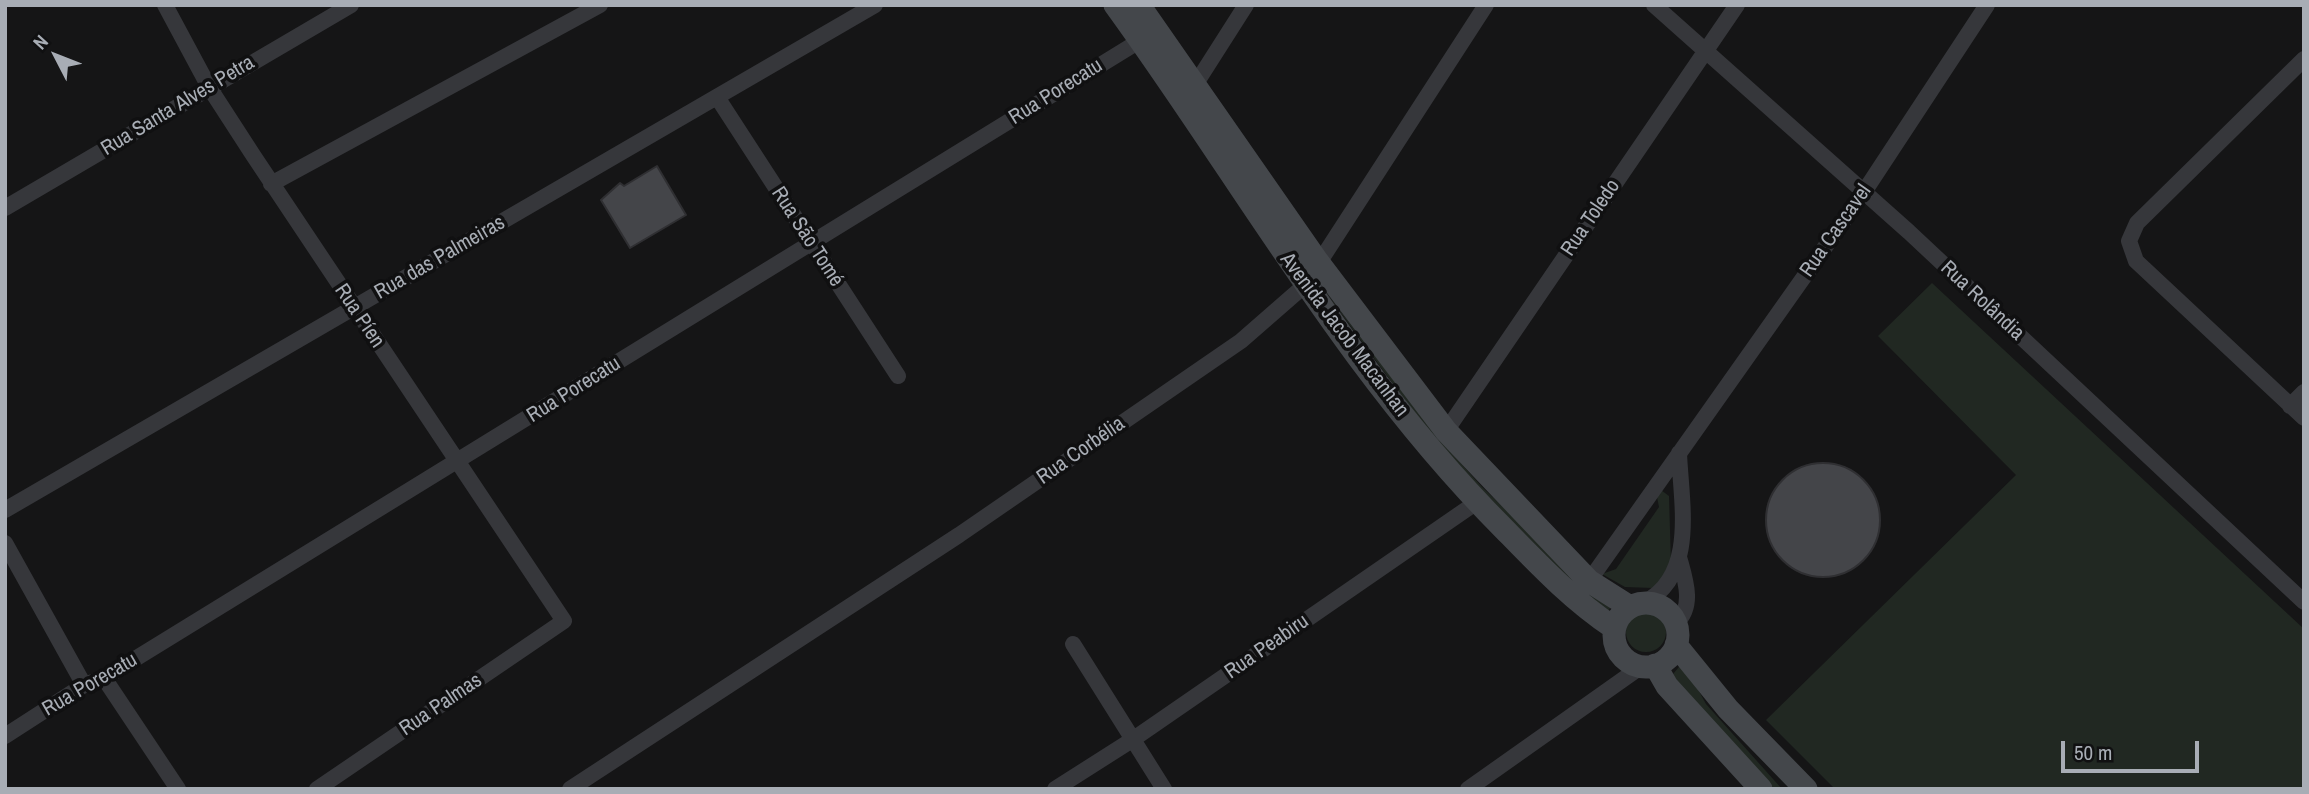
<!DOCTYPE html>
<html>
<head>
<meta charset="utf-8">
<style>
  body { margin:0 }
  #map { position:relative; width:2309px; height:794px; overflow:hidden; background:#151516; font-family:"Archivo Narrow",sans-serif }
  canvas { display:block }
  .frame { position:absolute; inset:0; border:7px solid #a8adb5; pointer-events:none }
  .north { position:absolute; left:21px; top:21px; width:70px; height:70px; -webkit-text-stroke:5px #101011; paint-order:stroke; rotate:312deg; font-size:19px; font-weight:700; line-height:28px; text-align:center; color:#a8adb5 }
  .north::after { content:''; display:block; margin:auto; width:24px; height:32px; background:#a8adb5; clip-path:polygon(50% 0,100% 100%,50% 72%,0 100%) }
  .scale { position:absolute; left:2061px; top:741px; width:138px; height:32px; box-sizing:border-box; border:4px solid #a8adb5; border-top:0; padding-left:9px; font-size:21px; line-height:24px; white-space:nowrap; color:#a8adb5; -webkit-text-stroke:5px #101011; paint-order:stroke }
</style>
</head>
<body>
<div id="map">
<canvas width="2309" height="794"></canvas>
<div class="frame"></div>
<div class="north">N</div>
<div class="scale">50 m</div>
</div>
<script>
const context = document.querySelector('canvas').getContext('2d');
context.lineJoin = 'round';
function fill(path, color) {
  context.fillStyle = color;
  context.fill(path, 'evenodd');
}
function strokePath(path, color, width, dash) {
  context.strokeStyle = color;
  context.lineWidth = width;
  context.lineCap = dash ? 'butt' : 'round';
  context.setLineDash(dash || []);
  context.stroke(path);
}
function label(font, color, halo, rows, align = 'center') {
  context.font = font + ' "Archivo Narrow",sans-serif';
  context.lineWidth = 7;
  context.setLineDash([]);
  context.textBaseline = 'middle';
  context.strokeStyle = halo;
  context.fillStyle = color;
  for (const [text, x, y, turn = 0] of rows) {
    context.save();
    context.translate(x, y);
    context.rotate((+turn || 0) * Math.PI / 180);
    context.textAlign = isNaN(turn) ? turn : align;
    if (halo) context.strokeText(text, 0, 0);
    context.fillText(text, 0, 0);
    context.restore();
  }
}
fill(new Path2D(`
  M1318,282L1440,440L1482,487L1535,538L1612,604L1606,616L1485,497L1422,423Z
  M1932,283L2304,629V789H1835L1766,720L2016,475L1878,336Z
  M1661,490L1669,496L1671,564L1669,572L1653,588L1625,587L1602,574L1616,569L1659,507L1656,492Z
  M1626 632a20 20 0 1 1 40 0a20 20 0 1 1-40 0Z
  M1683,662L1706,704L1782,789H1774L1669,679Z`), '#212822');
const building = new Path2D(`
  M657,166L686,215L630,248L601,200L620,183L624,186Z
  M1766 520a57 57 0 1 1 114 0a57 57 0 1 1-114 0Z`);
fill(building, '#444549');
strokePath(building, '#2f2f32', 2);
strokePath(new Path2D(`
  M165,5L209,87L253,155L564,621L317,789
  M1654,5L1909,232L2304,602
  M2304,59L2137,223L2129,241L2136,261L2304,418
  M1195,85L1246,5
  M717,97L898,376
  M271,184L600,5
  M5,208L351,5
  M2290,406L2304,392
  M1446,431L1737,5
  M5,510L875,5
  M5,543L84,685
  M1589,581L1864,192L1987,5
  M1645,602C1697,575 1681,502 1679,453
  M1676,623C1695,606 1685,579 1679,557
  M1073,644L1164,789
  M104,678L178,789
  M5,736L84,685L104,678L1141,40
  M570,789L959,535L1241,341L1304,286L1486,5
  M1055,789L1132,740L1477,502
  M1468,789L1642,666`), '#36373b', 16);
strokePath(new Path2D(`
  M1115,5C1243,181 1349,374 1504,529C1539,565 1572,600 1614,628
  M1139,5L1318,262L1446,431L1589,581L1630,607
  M1614 635a32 32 0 1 1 64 0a32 32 0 1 1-64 0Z
  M1676,645L1728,709L1806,789
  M1655,665L1667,686L1761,789`), '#44474b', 23);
label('21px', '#a8adb5', '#101011', [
  ["Rua Porecatu",1056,92,-32],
  ["Rua Santa Alves Petra",178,106,-31],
  ["Rua Toledo",1591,218,-56],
  ["Rua Cascavel",1836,231,-55],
  ["Rua São Tomé",807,237,57],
  ["Rua das Palmeiras",440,258,-30],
  ["Rua Rolândia",1982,301,43],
  ["Rua Píen",359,316,56],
  ["Avenida Jacob Macanhan",1344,335,53],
  ["Rua Porecatu",574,390,-32],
  ["Rua Corbélia",1081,451,-35],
  ["Rua Peabiru",1267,647,-35],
  ["Rua Porecatu",90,685,-30],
  ["Rua Palmas",441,705,-34]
]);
</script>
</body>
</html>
